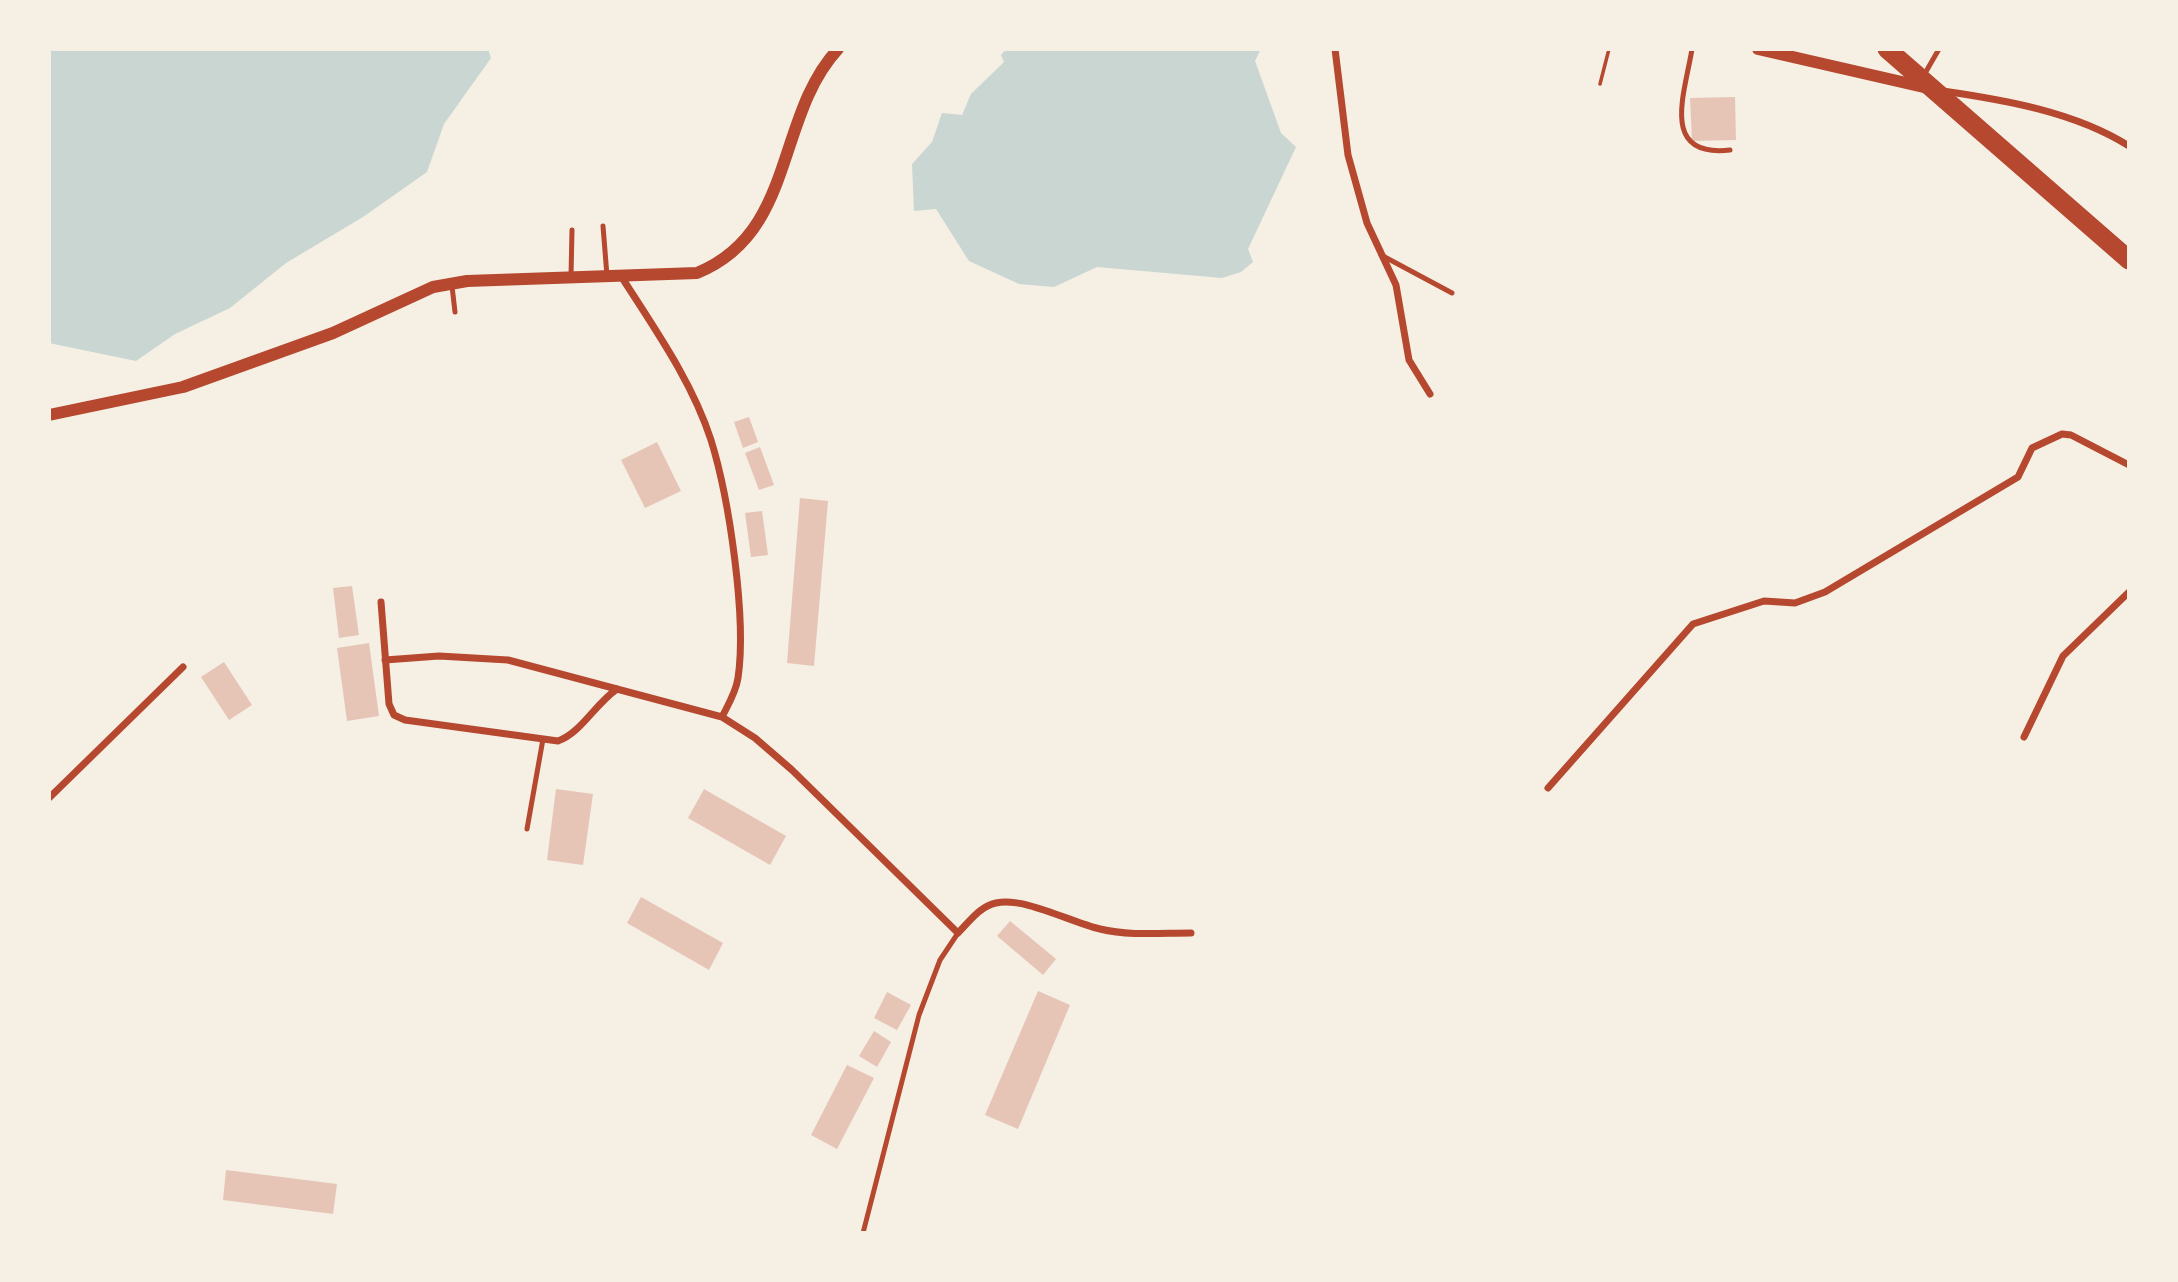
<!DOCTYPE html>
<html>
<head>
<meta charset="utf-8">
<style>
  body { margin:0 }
  #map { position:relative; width:2178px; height:1282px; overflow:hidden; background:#f6efe4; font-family:Mulish,sans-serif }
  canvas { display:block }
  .frame { position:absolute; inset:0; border:51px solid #f6efe4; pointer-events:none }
</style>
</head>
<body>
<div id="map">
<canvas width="2178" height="1282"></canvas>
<div class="frame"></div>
</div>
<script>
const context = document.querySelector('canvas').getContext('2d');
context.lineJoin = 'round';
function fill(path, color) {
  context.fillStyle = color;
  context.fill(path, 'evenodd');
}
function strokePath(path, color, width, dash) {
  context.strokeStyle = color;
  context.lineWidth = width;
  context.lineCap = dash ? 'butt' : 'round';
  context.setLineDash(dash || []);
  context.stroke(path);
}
fill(new Path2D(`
  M49,49H488L491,58L444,124L427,172L363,217L286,263L230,308L175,334L136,361L49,343Z
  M1006,49H1261L1255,61L1281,133L1296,147L1248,249L1253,262L1241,272L1222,278L1097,267L1054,287L1019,284L969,261L936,209L914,211L912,164L932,142L942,113L962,115L971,94L1004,62L1001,55Z`), '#c9d6d2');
fill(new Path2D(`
  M1735,97L1736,140L1692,141L1690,98Z
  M749,417L758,442L743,448L734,422Z
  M657,442L681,491L645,508L621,460Z
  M760,447L774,485L759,490L745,453Z
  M800,498L828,501L814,666L787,663Z
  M762,511L768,555L751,557L745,513Z
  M352,586L359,635L339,638L333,588Z
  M369,643L379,716L347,721L337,648Z
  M224,662L252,705L229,720L201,677Z
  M556,789L593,794L583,865L547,860Z
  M704,789L786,836L770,865L688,818Z
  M641,897L723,943L709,970L627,923Z
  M1010,921L1056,959L1043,975L997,936Z
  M1038,991L1070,1005L1018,1129L985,1115Z
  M887,992L911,1005L897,1030L874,1018Z
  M874,1031L891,1042L877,1067L859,1056Z
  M847,1065L874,1078L837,1149L811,1135Z
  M226,1170L337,1184L333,1214L223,1200Z`), '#e6c5b7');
strokePath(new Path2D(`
  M1600,84L1609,49`), '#b5482f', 3.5);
strokePath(new Path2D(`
  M1692,49C1685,93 1659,158 1730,150
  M1924,75L1939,49
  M603,226L607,276
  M1381,255L1452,293
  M571,276L572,230
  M452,286L455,312
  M527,829L543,739
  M863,1233L919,1015L940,960L958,933`), '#b5482f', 5);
strokePath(new Path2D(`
  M1335,49L1348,155L1367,223L1396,285L1409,360L1430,394
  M1943,91C2005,100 2075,112 2129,146
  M621,276C654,328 692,381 711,440C729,498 747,618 738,678C736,692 728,705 722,717
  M381,602L389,704L394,715L405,720L558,741C581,733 595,704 617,689
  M385,660L439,656L508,660L722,717L755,738L792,770L958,933C969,922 980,906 996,903C1025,897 1070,922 1100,929C1129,936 1161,933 1191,933
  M2024,737L2063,656L2129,592
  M1548,788L1693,624L1764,601L1795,603L1825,592L2018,477L2032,448L2062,434L2071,435L2129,465
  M49,798L183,667`), '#b5482f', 7);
strokePath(new Path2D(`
  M1758,49L1928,88
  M49,415L183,387L333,333L433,287L467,281L697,273C796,233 775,117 838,49`), '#b5482f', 12);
strokePath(new Path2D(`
  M1887,49L2129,260`), '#b5482f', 19);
</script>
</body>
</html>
